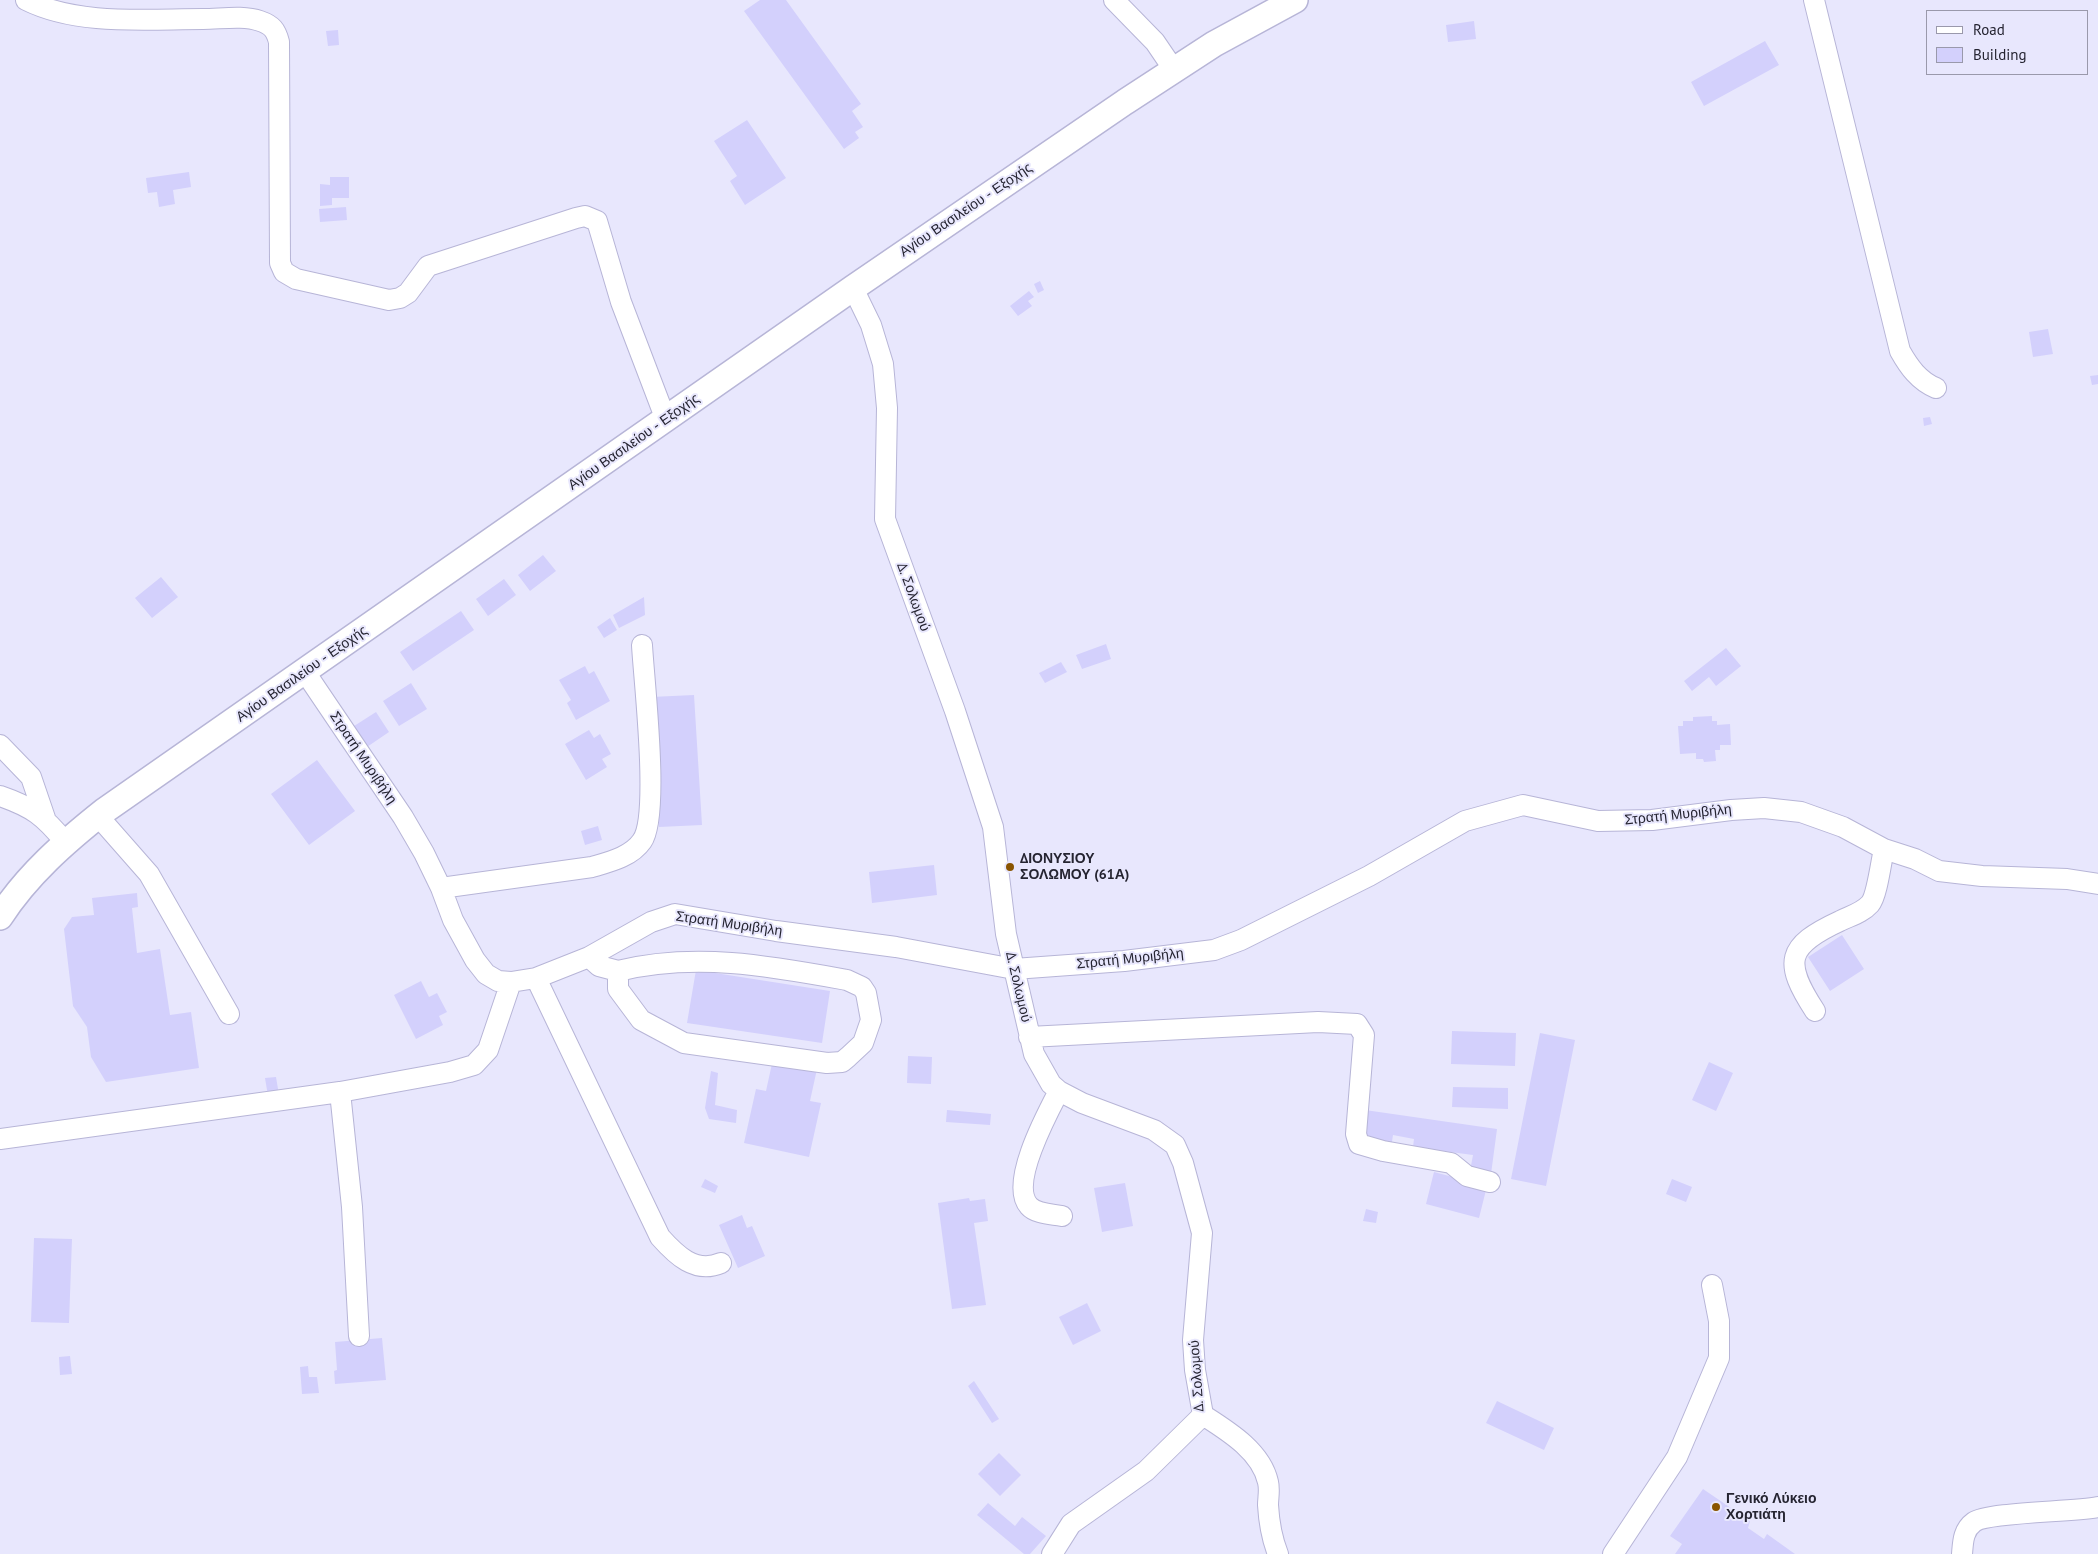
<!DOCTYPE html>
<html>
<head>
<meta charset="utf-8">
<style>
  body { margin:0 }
  #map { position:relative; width:2098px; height:1554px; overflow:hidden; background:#e8e7fd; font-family:"PT Sans",sans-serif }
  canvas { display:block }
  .legend { position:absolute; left:1926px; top:10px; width:162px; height:65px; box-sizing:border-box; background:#e8e7fd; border:1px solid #9a99ab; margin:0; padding:6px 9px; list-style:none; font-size:15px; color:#252431 }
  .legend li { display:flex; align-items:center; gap:10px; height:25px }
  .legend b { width:25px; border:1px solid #9a99ab }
</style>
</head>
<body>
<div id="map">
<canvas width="2098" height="1554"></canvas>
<ul class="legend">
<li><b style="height:6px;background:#fff"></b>Road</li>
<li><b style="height:14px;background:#d3d0fc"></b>Building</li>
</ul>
</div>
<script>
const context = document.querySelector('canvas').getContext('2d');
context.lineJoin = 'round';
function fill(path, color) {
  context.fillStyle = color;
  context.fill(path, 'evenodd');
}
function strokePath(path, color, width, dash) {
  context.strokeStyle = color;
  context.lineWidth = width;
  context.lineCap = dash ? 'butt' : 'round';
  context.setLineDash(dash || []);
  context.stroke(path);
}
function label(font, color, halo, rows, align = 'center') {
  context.font = font + ' "PT Sans",sans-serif';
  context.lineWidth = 4;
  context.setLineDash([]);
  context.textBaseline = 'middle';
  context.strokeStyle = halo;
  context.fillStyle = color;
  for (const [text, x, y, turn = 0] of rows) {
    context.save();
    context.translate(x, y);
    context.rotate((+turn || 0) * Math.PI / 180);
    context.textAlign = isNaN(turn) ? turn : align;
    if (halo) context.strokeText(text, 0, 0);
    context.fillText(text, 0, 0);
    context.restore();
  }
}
fill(new Path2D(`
  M760,0H786L861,104L852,111L863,127L855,132L859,138L844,149L744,11Z
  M1474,21L1476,39L1448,42L1446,25Z
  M338,30L339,45L328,46L326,31Z
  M1765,41L1779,65L1704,106L1691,82Z
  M747,120L786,178L745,205L730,181L737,176L714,141Z
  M189,172L191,187L173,190L175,204L159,207L157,192L148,193L146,178Z
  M330,177H349V198H332V205L320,206V184L330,185Z
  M346,207L347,220L320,222L319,209Z
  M1040,281L1044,290L1038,293L1034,284Z
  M1029,291L1034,297L1028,301L1032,306L1018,316L1010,306Z
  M2048,329L2053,354L2033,357L2029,332Z
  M2098,375V384L2092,385L2090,376Z
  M1930,417L1932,424L1924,426L1923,418Z
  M543,555L556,571L530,591L518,575Z
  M161,577L178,597L152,618L135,598Z
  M504,579L516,595L488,616L476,599Z
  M644,597L645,615L619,628L613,615Z
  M461,611L474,630L413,671L400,652Z
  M610,618L617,630L604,638L597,627Z
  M1106,644L1111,659L1082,669L1076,655Z
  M1726,648L1741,666L1716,686L1709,677L1692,691L1684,681Z
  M1061,662L1067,672L1045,683L1039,673Z
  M585,666L589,674L594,671L610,701L576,720L567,703L571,700L559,680Z
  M411,683L427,709L399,726L383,701Z
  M694,695L702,825L659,827L651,697Z
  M376,712L389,732L364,749L351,728Z
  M1712,716V721H1717V725L1730,724L1731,745H1720V750H1715L1716,761L1704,762L1703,759H1696V753L1680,754L1678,726H1683V721H1693V717Z
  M589,730L594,738L600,734L611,754L602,759L607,767L586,780L565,744Z
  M317,760L355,811L309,845L271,794Z
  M598,826L602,840L585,845L581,831Z
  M934,865L937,895L872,903L869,872Z
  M137,893L138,907L132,908L137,953L160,949L170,1015L191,1012L199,1068L106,1082L91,1057L87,1027L73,1006L64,929L72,917L94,915L92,898Z
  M1842,935L1864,969L1830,991L1808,957Z
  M696,970L830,991L822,1043L687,1023Z
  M421,981L429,997L437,993L447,1012L439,1016L443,1025L416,1039L394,995Z
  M1452,1031L1516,1033L1515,1066L1451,1064Z
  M1540,1033L1575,1040L1546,1186L1511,1179Z
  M908,1056L932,1057L931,1084L907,1083Z
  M773,1059L817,1069L810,1101L821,1103L809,1157L744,1143L756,1089L766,1091Z
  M1709,1062L1733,1073L1716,1111L1692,1100Z
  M711,1071L718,1073L715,1105L737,1110L736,1123L709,1119L705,1108Z
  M276,1077L279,1095L268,1096L265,1078Z
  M1453,1087L1508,1088V1109L1452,1107Z
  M947,1110L991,1114L990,1125L946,1122Z
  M1365,1110L1497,1129L1491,1174L1470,1171L1473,1155L1413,1147L1414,1139L1393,1135L1391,1148L1360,1137Z
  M1434,1172L1487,1186L1479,1218L1426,1204Z
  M705,1179L718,1186L715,1193L701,1187Z
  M1672,1179L1692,1187L1686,1202L1666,1194Z
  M1125,1183L1133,1226L1102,1232L1094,1188Z
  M969,1198L970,1201L985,1199L988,1221L974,1223L986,1305L952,1309L938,1203Z
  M1366,1209L1378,1212L1376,1223L1363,1221Z
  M742,1215L747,1228L752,1226L765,1256L738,1268L719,1225Z
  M34,1238L72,1239L69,1323L31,1322Z
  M1087,1303L1101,1331L1073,1345L1059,1317Z
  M382,1338L386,1380L335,1384L334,1371L337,1370L335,1342Z
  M70,1356L72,1374L60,1375L59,1357Z
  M308,1366L309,1377H317L319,1393L302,1394L300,1367Z
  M974,1381L999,1419L992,1423L968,1386Z
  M1497,1401L1554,1428L1544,1450L1486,1423Z
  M999,1453L1021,1475L1000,1496L978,1474Z
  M1703,1489L1750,1521L1748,1528L1764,1539L1767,1534L1795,1554H1675L1682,1544L1670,1536Z
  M988,1503L1015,1526L1022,1517L1046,1536L1030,1554H1024L977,1515Z`), '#d3d0fc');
const minor = new Path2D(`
  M26,0C78,26 146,19 203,19C221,19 243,15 260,21C272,25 276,30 279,42L280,263L284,272L296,279L389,300L400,298L408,293L428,266L576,218L585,216L597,221L621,302L666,420
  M1114,0L1155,42L1174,70
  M1814,0L1900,351C1909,367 1919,381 1936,388
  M853,288L871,325L883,364L887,408L885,519L955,711L993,827L1006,934L1034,1054L1051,1084L1059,1091L1082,1103L1154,1130L1175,1145L1183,1163L1202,1233L1193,1340L1195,1370L1203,1415L1146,1471L1071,1524L1052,1554
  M305,672L403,817L424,853L441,888L453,920L475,960L486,974L498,981L511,982L536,978L589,957L651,922L675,914L776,931L896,947L1014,969L1124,961L1214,950L1241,940L1369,876L1465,821L1523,805L1598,821L1652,820L1731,810L1764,808L1801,812L1843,827L1884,849L1915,859L1939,871L1982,876L2067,879L2098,884
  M0,745L31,777L45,818
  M0,796C32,807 44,816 65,842
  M98,816L149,874L229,1014
  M441,888L592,867C609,862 631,857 642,841C660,816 644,682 642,645
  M589,957L599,966L618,971V989L641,1020L684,1043L827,1063L842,1062L848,1057L863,1043L871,1020L866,993L862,987L847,980C770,966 695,952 618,971
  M536,978L660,1237C676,1255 695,1274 721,1263
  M1815,1011C1783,962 1786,946 1840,921C1850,916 1862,913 1870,904C1877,896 1881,862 1884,849
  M1029,1037L1318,1022L1357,1024L1364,1035L1356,1134L1359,1144L1383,1151L1451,1163L1467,1176L1490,1182
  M1059,1091C1047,1114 1009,1184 1029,1206C1036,1214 1052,1214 1062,1216
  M340,1092L352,1207L359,1336
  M0,1139L340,1092L450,1072L474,1065L488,1050L511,982
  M1203,1415C1228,1431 1261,1451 1268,1482C1270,1490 1268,1498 1268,1505C1269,1522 1272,1539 1278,1554
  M1613,1554L1677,1457L1719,1358V1321L1712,1285
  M1962,1554C1963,1542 1963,1530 1974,1522C1988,1512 2074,1512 2098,1507`);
const major = new Path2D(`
  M0,917C27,875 65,842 104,811L853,288L1125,102L1214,44L1295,0`);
strokePath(minor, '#b7b5d7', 22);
strokePath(major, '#b7b5d7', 28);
strokePath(minor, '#fff', 20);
strokePath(major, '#fff', 25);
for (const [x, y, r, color] of [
  [1010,867,5,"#895401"],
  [1716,1507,5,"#895401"]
]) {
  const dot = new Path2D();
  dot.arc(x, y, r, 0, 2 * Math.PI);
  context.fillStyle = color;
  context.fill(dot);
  strokePath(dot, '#e8e7fd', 2);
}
label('14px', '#252431', '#e8e7fd', [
  ["Αγίου Βασιλείου - Εξοχής",966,210,-34],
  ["Αγίου Βασιλείου - Εξοχής",634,442,-35],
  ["Δ. Σολωμού",913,597,70],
  ["Αγίου Βασιλείου - Εξοχής",302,674,-35],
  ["Στρατή Μυριβήλη",363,758,56],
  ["Στρατή Μυριβήλη",1678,815,-6],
  ["Στρατή Μυριβήλη",729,924,8],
  ["Στρατή Μυριβήλη",1130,959,-6],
  ["Δ. Σολωμού",1018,987,77],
  ["Δ. Σολωμού",1197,1376,-94]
]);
label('bold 14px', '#252431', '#e8e7fd', [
  ["ΔΙΟΝΥΣΙΟΥ",1020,859],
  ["ΣΟΛΩΜΟΥ (61Α)",1020,875],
  ["Γενικό Λύκειο",1726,1499],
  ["Χορτιάτη",1726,1515]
], 'left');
</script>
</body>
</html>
